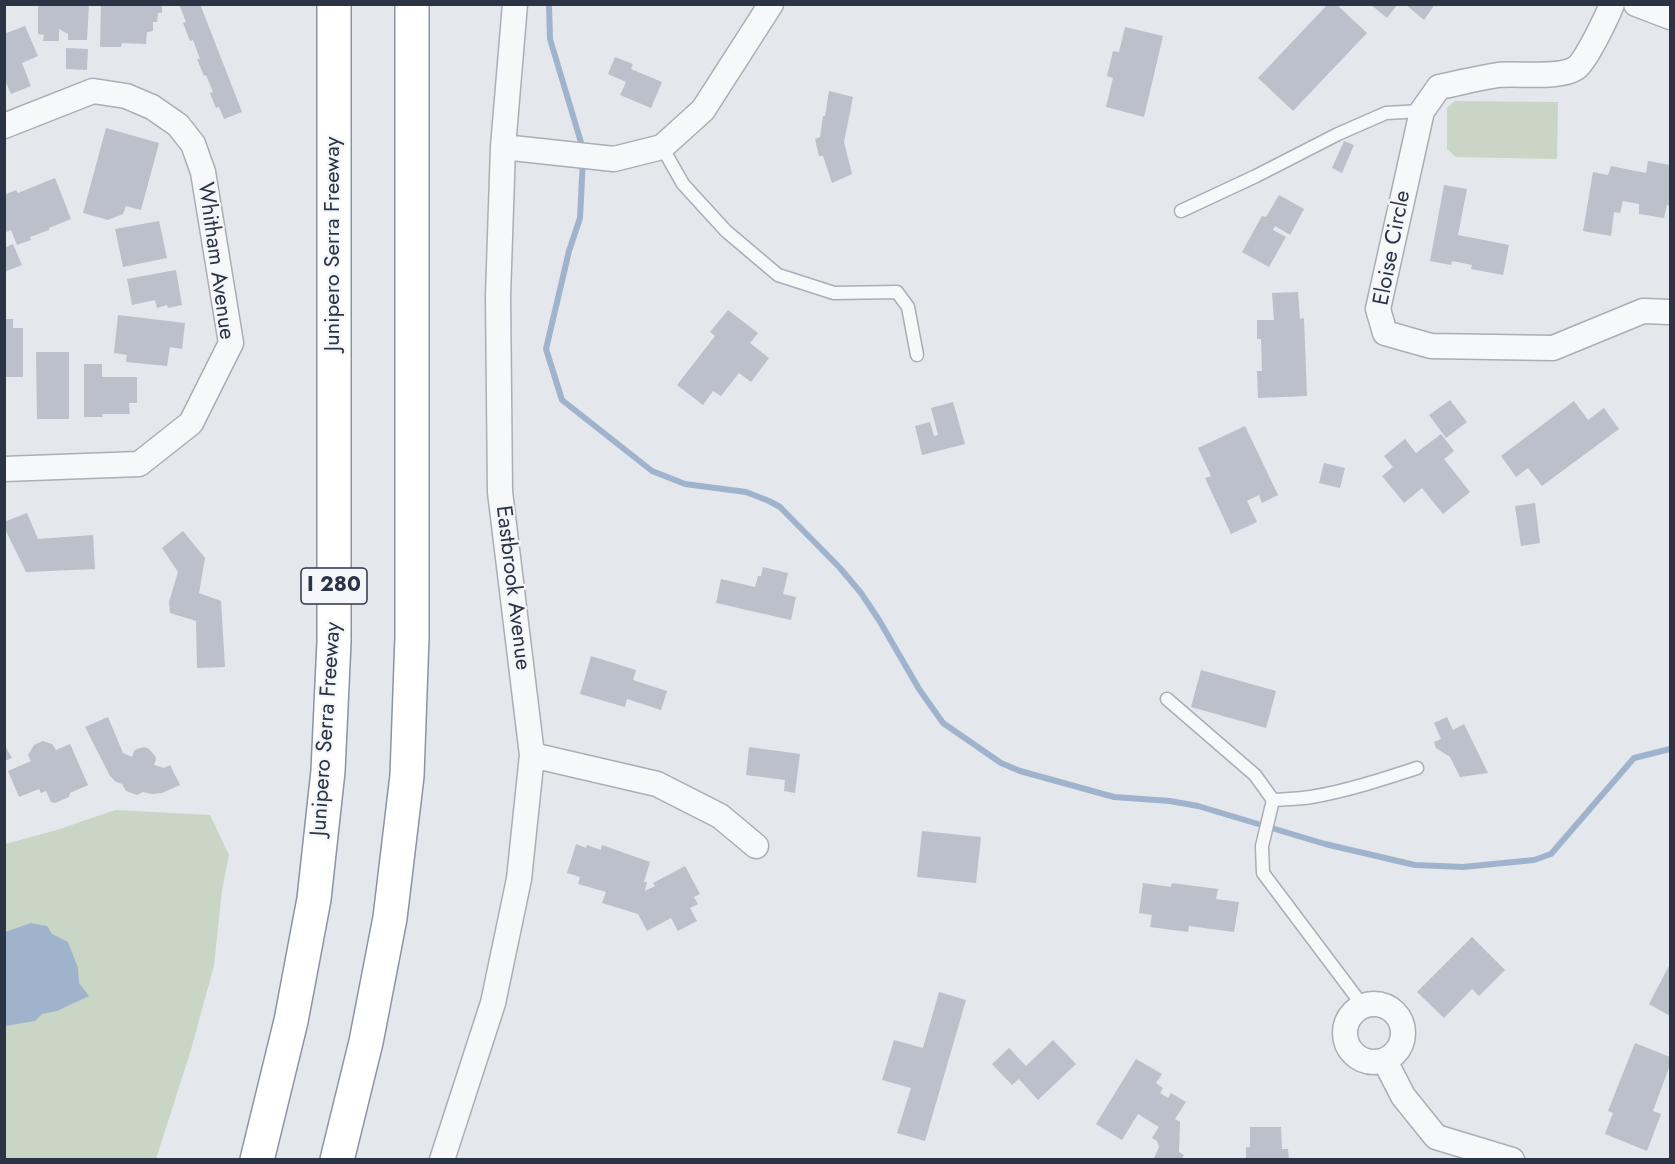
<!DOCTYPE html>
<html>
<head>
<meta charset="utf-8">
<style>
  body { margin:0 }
  #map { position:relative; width:1675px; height:1164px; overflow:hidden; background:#e4e7ec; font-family:Jost,sans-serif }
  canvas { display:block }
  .frame { position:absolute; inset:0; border:6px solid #2b3445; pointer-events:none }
</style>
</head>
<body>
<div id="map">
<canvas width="1675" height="1164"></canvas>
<div class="frame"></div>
</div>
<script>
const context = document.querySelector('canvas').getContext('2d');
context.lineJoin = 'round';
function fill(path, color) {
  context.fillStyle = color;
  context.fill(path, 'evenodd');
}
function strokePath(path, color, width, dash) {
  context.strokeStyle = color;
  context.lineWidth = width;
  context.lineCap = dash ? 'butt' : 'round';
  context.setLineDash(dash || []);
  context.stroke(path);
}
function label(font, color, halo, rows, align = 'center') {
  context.font = font + ' Jost,sans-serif';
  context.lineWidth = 4.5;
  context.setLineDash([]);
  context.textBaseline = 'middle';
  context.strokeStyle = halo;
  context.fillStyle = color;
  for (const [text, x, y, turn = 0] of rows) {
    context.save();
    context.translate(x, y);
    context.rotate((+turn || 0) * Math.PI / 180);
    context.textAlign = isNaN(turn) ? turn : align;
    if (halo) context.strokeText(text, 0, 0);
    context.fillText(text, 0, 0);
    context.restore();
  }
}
fill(new Path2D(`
  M1455,101L1558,102L1557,159L1456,157L1447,149V108Z
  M115,810L210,815L229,855L222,890L214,966L190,1053L156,1159H5V844L57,830Z`), '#c9d6c5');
fill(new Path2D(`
  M31,923L47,926L52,934L68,942L78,968L79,983L89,996L57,1011L42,1014L35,1021L5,1026V932Z`), '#9fb4cc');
strokePath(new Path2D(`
  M549,4L550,39L583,149
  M583,159L580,218L569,251L546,349L562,400L652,471L685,484L746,492L769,501L780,507L840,568L861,593L879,620L919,689L943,723L1001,763L1020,771L1114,797L1170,801L1198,806L1325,844L1415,865L1463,867L1534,860L1551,854L1634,758L1670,749`), '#9fb4cc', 6);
fill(new Path2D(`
  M38,4H89L87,40H68V34L59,29V41H43L44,35L38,34Z
  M101,4H162V13H158L157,22H153V31L147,32L146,44L122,43L121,47H100Z
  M179,4H200L242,112L224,119L219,107L216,108L210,93L213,92L206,75L204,76L197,59H200L193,40L190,41L183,23L186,22Z
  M1370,4H1398L1387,18Z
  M1405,4H1435L1424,20Z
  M1327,5H1337L1367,33L1293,111L1258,78Z
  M25,26L38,56L22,63L31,86L11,94L4,78V34Z
  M1125,27L1163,36L1144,117L1106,107L1113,78L1107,76L1113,51L1119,52Z
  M66,48L88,49L87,70L66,69Z
  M615,57L633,64L631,69L662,82L651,108L620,95L626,82L608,74Z
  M829,91L853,97L844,142L852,174L832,183L823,156H819L815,139L820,137L823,116H825Z
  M106,128L159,143L141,210L126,206L123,214L108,220L83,213Z
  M1344,141L1354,145L1342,173L1332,168Z
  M1648,161L1670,165V206L1667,205L1664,218L1639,214V204L1623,201L1620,213L1614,212L1611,236L1583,231L1593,172L1608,175L1611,166L1646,173Z
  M55,178L71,219L49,228V230L30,237L31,240L17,245L11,230L4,233V195L16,190L18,193Z
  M1444,185L1467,189L1458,235L1509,245L1503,275L1471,269L1472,265L1452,261L1451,265L1430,261Z
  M1279,195L1304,209L1290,235L1275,226L1273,230L1286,237L1269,267L1242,252L1262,216L1266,217Z
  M159,221L167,258L123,267L115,229Z
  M13,244L22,265L4,272V248Z
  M176,270L182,305L168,308L167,305L157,308L155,300L132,305L127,279Z
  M1298,292L1300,319L1304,318L1307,396L1258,398L1257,371H1262L1261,339H1257V320H1274L1272,293Z
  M728,310L758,333L750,343L769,358L751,382L739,373L721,396L713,391L703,405L677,385L715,336L710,332Z
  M118,315L185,323L182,349L170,347L167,366L126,362L127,355L114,353Z
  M4,319H13V328H23V377H4Z
  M36,352H69V419H37Z
  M84,364H102V377H137V403H129L130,414H102L103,417H84Z
  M1450,400L1467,422L1446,438L1429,415Z
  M1574,401L1588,420L1604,408L1619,429L1542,486L1528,468L1516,477L1501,456Z
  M953,402L965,444L922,455L915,426L930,422L934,436L938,435L931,408Z
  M1245,426L1278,495L1262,503L1259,495L1247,501L1257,522L1231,534L1205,478L1211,476L1198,448Z
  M1441,434L1454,451L1444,459L1470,492L1443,514L1422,488L1404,503L1382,476L1393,467L1384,456L1405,439L1416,453Z
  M1324,463L1345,468L1340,488L1319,483Z
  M1535,503L1540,543L1521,546L1515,506Z
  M27,513L38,539L93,535L95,569L26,572L4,527V522Z
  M183,531L205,558L199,593L221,601L225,667L197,668L196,621L170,613L169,602L178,572L162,548Z
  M763,567L788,573L783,594L796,597L791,620L716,603L721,579L755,587L758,576H761Z
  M591,656L636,670L633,680L667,691L661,710L627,699L625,707L580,694Z
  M1201,670L1276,691L1266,728L1191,707Z
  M108,717L123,753L132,757L134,751L137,749L144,747L149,749L155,756L156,759L154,765L164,768L170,765L180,785L162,793L152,794L143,792L137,795L126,791L122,784L116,782L110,776L85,727Z
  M1447,717L1453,730L1464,724L1488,773L1460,777L1450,757L1436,748L1434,742L1441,739L1434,723Z
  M43,741L52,744L56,750L70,744L88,785L70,793L69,797L55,803L51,802L46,791L41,793L39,789L19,797L8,771L31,761L28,755L34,745Z
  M4,744L12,758L4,761Z
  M749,747L800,754L795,793L784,791L785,780L746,775Z
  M922,831L981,837L976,883L917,877Z
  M576,844L586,848L587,845L601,850L602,845L650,862L644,882H647L645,891L655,886L653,883L685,866L700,894L694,897L698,904L690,908L697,921L678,931L671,918L647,931L638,914L602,903L606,892L578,884L580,877L567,873Z
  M1143,883L1171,887L1172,883L1218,889L1216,899L1239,902L1234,932L1189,926L1188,932L1150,927L1152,915L1139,913Z
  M1472,937L1505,970L1479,996L1472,989L1444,1018L1417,992Z
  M1670,964V1016L1649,1004Z
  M939,992L966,1000L925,1141L897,1133L911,1088L882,1080L894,1040L923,1048Z
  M1053,1040L1076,1064L1038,1100L1019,1079L1012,1085L992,1064L1009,1048L1026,1066Z
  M1635,1043L1670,1057V1065L1653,1111L1661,1114L1647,1151L1605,1134L1613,1113L1608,1111Z
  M1136,1059L1162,1074L1156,1083L1163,1088L1160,1093L1168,1098L1171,1093L1186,1102L1175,1119L1180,1122L1179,1152L1184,1155L1181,1160H1153L1159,1147L1157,1141L1152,1138L1159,1127L1138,1114L1122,1140L1096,1124Z
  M1250,1127H1281L1282,1149H1288L1289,1160H1246V1147H1250Z`), '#bbc0ca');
const service = new Path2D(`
  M662,147L683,184L726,231L778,275L834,293L897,292L908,307L917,355
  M1181,211L1256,176L1338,134L1386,113L1422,111
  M1167,699L1255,775L1273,800L1262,846L1263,873L1363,1006
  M1273,800C1286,799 1299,799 1311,797C1347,791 1383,779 1417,768`);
const minor = new Path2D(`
  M1612,4C1607,17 1586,61 1576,68C1560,79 1519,73 1498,75C1478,78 1459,83 1439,87L1422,111L1378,309L1385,333L1431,346L1553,348L1643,311L1670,312
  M1636,4L1670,17
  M4,126L93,91L126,96L152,107L178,125L193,144L203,172L231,343L191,423L139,464L4,469
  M503,147L614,159L662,147L703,110L771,4
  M532,755L657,784L720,816L756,846
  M1345 1033a29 29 0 1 1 58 0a29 29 0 1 1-58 0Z
  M1385,1061L1403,1096L1436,1137L1512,1160
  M442,1160L493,1003L519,879L532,755L500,492L498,296L503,147L515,4`);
const motorway = new Path2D(`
  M257,1160L291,1021L314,899L328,771L334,642V4
  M337,1160L366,1042L390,918L407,776L412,637V4`);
strokePath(service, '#a9aeb7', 15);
strokePath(minor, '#a9aeb7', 27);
strokePath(motorway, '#8b94a3', 36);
strokePath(service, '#f7f8fa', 12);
strokePath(minor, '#f7f8fa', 24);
strokePath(motorway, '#fff', 33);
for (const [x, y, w] of [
  [334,586,66]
]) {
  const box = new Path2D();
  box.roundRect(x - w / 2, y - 18, w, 36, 4.5);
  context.fillStyle = '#f4f6f9';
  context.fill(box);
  strokePath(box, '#2b3445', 1.5);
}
label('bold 21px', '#2b3445', null, [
  ["I 280",334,586]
]);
label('22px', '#2b3445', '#f4f6f9', [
  ["Junipero Serra Freeway",334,244,-90],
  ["Eloise Circle",1393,248,-79],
  ["Whitham Avenue",215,261,82],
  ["Eastbrook Avenue",512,588,83],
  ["Junipero Serra Freeway",327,729,-86]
]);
</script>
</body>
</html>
